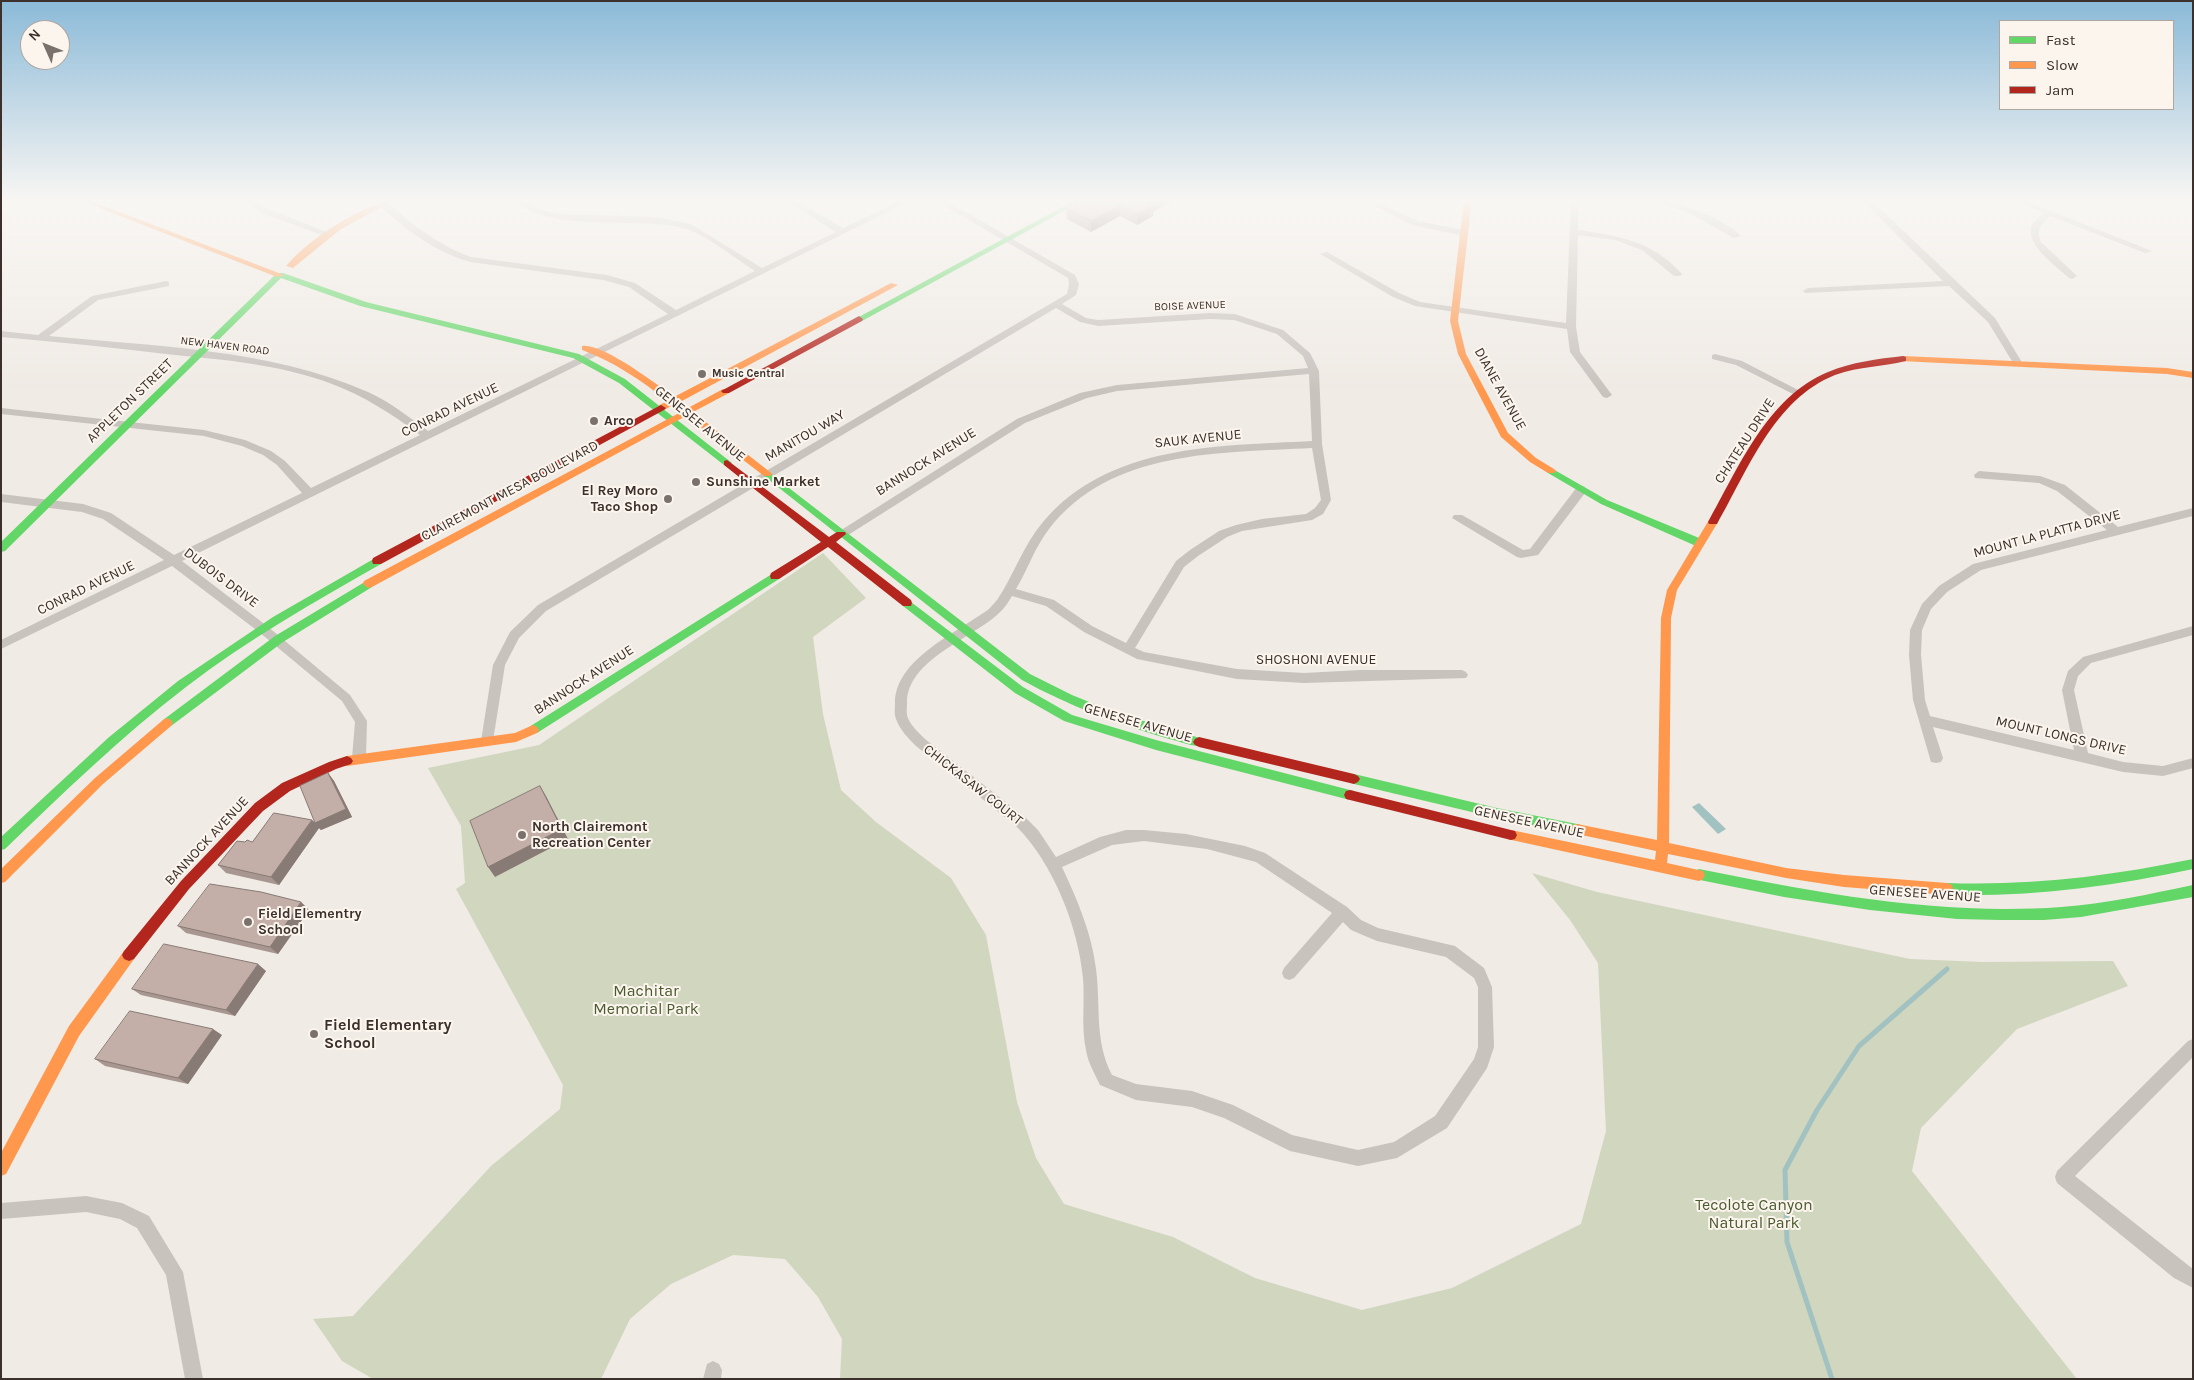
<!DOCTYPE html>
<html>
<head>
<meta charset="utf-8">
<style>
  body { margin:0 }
  #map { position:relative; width:2194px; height:1380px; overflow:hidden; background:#f0ebe5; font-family:Karla,sans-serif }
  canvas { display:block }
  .frame { position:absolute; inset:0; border:2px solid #3b302b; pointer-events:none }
  .legend { position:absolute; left:1999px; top:20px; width:175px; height:90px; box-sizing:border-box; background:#fbf5ee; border:1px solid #aea6a0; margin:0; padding:6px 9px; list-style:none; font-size:15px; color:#3b302b }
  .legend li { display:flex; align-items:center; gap:10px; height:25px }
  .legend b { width:25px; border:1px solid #aea6a0 }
  .north { position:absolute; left:20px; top:20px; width:50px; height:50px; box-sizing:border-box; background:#fbf5ee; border:1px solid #aea6a0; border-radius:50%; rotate:314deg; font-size:14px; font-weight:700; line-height:20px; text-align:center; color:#3b302b }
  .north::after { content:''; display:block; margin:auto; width:18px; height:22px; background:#7a716c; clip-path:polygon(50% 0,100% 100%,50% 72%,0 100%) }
</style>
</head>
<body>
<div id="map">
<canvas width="2194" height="1380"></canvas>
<div class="frame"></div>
<ul class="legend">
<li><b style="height:6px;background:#63d668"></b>Fast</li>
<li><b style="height:6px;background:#ff974d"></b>Slow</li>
<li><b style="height:6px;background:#b3261e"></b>Jam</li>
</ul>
<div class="north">N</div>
</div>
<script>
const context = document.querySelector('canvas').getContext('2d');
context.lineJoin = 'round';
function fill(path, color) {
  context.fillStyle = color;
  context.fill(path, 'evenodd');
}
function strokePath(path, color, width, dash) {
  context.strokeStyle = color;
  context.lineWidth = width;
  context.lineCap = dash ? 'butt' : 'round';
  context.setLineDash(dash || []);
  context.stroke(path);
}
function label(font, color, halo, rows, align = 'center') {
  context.font = font + ' Karla,sans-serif';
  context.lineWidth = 4;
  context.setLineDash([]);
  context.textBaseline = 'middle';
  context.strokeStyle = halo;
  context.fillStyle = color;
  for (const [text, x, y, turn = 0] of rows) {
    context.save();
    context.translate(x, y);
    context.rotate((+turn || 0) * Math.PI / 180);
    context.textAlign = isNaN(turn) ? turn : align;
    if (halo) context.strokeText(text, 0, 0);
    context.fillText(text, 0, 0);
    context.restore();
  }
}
fill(new Path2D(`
  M823,553L866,598L813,637L823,714L841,790L876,822L951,878L986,935L1017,1102L1036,1158L1064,1204L1173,1237L1255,1278L1362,1310L1452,1288L1581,1224L1606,1131L1598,963L1570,920L1532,873L1597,892L1910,959L1983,962L2113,961L2128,986L2017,1029L1921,1128L1912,1171L2077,1379H840L842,1339L818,1297L785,1259L733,1255L671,1284L630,1319L601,1379H373L342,1361L313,1319L353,1316L491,1166L560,1109L563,1085L456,889L465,883L461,826L428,768L539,745Z`), '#d1d6bf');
fill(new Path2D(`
  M1699,803L1726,829L1718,834L1692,807Z`), '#a1c2c1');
strokePath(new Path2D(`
  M1832,1379L1787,1242L1785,1170L1817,1110L1859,1046L1947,969`), '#a1c2c1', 5);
fill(new Path2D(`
  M243,199H252L270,210L332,234L325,236L264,214Z
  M374,199H383C410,222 437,245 471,257L607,275L635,283L676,310L755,271C736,259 704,233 683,228C636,216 547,234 514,199H523L540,210L559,214L656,217L691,224L762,268L836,232L783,199H793L843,228L904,199H914L182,561L267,626L350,695L367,721L366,758L364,762L359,763L354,762L352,758L355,722L342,701L259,632L172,566L1,649V640L164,560L103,519L82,512L1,502V494L83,504L111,513L174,555L302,493L277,465L263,455L242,446L204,436L1,414V408L204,430L245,440L271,451L285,461L311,488L420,435C392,414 364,396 332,384C282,365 227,360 175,355C117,348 59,342 1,337V331L38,335L92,296L166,281L169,282V286L98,300L49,336C152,346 272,349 368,392C390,402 409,417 428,431L668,314L629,287L603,280L470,262C437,253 397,225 374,199Z
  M933,199H943L1075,275L1079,284L1076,295L1062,304L1086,318L1098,320L1210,313L1235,314L1283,330L1310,353L1319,371L1322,444L1331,500L1323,514L1312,520L1242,531L1227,537L1198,556L1184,567L1135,648L1144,652L1237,669L1304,673L1360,670H1462L1466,672L1468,675L1466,678L1304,683L1237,679L1137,659L1084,632L1046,606L1012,596C1008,603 1004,609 998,614C971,639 907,660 907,703C907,708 906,714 908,718C911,726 919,733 925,739L1026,818L1038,830L1056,857L1100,837L1126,830H1144L1186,834L1245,846L1265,853L1347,907L1361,920L1378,928L1455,946L1484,968L1492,987L1494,1047L1487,1068L1447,1128L1397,1158L1358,1166L1290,1151L1224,1118L1192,1107L1136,1100L1100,1085C1095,1074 1088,1063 1086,1050C1081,1027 1085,1001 1083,978C1078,926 1053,863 1016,826L916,746C908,738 900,730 896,719C894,714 895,708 895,703C895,659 958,632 989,609L997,600C1013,577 1023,545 1043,522C1109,444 1217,446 1312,441L1309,374L1117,391L1087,398L1025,423L845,537H837L835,534L1017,419L1080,393L1117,385L1308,368L1303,356L1277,334L1234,320L1210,319L1098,326L1080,322L1056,308L546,611L519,638L505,665L493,741L492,745H482L481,741L493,665L510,632L538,605L1067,294L1069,284L1068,278ZM1312,448L1321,500L1315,508L1306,514L1262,519L1236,525L1219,531L1190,550L1176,561L1126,643L1092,626L1054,600L1016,589C1028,569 1035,547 1049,529C1111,449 1221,453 1312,448ZM1144,841L1207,849L1256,862L1332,913L1284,968L1282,973L1284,978L1289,980L1294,978L1343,922L1351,930L1377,941L1446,957L1474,978L1478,987V1047L1474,1059L1435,1116L1394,1142L1358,1150L1292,1135L1233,1105L1192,1091L1136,1084L1112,1075C1094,1040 1101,1007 1096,969C1092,934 1077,899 1062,867L1112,845Z
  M1361,199H1371L1418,221L1464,230L1468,233L1464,236L1412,225Z
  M1571,199H1579L1578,230C1619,236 1653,241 1682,274L1680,276H1674L1642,250L1615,240L1578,235L1576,327L1580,352L1612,395L1607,398L1603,397L1570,352L1567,329L1415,306L1393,297L1320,254L1327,252L1399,293L1420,302L1566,323Z
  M1648,199C1672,197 1724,219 1741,236L1734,238L1689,213Z
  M1861,199H1870L1995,318L2023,364L2021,366H2015L1988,322L1949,286L1805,293L1803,291L1808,288L1943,281Z
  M2010,199H2021L2152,251L2145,253L2050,216C2041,224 2036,230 2041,242L2077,276L2072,279L2069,278C2057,267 2023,243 2032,225C2034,221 2040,217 2043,213Z
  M1715,354L1742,361L1802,392L1801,394H1793L1736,365L1712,359V355Z
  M1979,471L2040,476L2065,485L2118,527L2193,508V516L1981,570L1947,592L1931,609L1922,630L1921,655L1925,700L1930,716L2074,750L2062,690L2068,671L2083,657L2193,626V635L2091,663L2078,676L2074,690L2088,753L2123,762L2163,766L2193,758V768L2163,776L2123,772L1933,727L1943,758L1941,762L1936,763L1931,762L1913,700L1909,655L1910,630L1922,604L1939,586L1973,564L2107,530L2057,491L2039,483L1975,478L1974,475Z
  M1581,486L1585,487L1586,490L1585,493L1538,555L1521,558L1517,557L1452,518L1454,515H1462L1523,550L1530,549L1577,487Z
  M2193,1039V1057L2075,1176L2193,1269V1288L2174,1278L2057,1183L2055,1177L2057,1171L2188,1041Z
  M86,1196L122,1203L149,1216L183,1272L203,1379H185L166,1275L137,1228L120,1219L86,1212L1,1219V1203Z
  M713,1361L719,1364L722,1370L721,1379H703L707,1364Z`), '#c9c3be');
fill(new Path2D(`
  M1077,199H1086L862,321H856L855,319Z
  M277,273H283L366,302L579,354L625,379L732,463L730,465H724L619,383L573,358L360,306L281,278L5,551L1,552V542Z
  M1551,468L1607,500L1704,540L1705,543L1700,547L1696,546L1601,504L1548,473L1546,471L1548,469Z
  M767,471L1030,674L1072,695L1114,712L1203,739L1205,742L1203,745C1194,748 1179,741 1169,739C1118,724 1069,706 1022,680L764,476L762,474Z
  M377,557L381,558L382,561L381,564C314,602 247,640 186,687C122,736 63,793 5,849L1,850V837L108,738L178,681L273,617Z
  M775,572L780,576L779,579L537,733H529L527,730L529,727Z
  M368,580L373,584L372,587L283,642L171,726H163L161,723L163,720L275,636Z
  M907,599L1023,687L1072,715L1156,740L1350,790L1354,791L1356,795L1354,799L1350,800L1156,750L1064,721L1015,693L903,606L902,603L903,600Z
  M1354,774L1497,808L1577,824L1581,825L1583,829L1581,833L1577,834L1497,818L1354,784L1350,782L1348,779L1350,776Z
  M2193,859V869C2111,887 2030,897 1947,895L1942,893L1941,889L1942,885L1947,883C2030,886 2111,876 2193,859Z
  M1699,869C1818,893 1940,916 2061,907C2106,904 2149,894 2193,885V897L2081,917L2044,920H2000L1957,919L1870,910L1784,897L1695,879L1693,875L1695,871Z`), '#63d668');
fill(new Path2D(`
  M76,199H86L284,275L277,277Z
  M387,199H397L341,229L293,268L286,266C312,236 351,214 387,199Z
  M1464,199H1472L1458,321L1466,354L1508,433L1536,458L1554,469L1556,471L1554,473H1548L1530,462L1501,437L1458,354L1450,321Z
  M891,283L898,285L680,402L688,408L723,389H729V393L693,412L770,472L772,474L770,476H764L686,416L372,587L368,588L363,584L364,581L681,412L673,405L664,410H658V406L667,401C641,380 614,362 582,350V346C603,343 656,384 674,397Z
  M1903,356L2167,368L2193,372V378L2167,374L1900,361V357Z
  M1713,519L1718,522L1677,590L1671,618L1669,843L1786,868L1844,875L1947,883L1952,885L1953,889L1952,893L1947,895L1844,887L1786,878L1668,854L1667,863L1703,871L1705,875L1703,879L1699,881L1507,839L1505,835L1507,831L1511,830L1655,860L1656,851L1577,834L1573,833L1571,829L1573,825L1577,824L1657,840L1661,618L1667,590L1709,520Z
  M167,718L171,720L173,723L171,726L103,784L5,882L1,883V869L95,778L163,720Z
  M533,725L537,727L539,730L537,733L516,742L347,766L343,764L341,761L343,758L347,756L515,733Z
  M129,949L134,951L136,955L134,959L79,1036L6,1174L1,1176V1153L69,1026L124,951Z`), '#ff974d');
fill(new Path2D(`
  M859,316L863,319L862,321L729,393H723L721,391Z
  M1903,356L1906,357V361C1881,367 1861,366 1835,375C1774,399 1747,472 1717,524H1709L1708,522C1738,469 1767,397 1828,372C1852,362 1877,359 1903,356Z
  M661,405L666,408L664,410L381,564H373L372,561L373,558Z
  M727,460L829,537L837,532H845L846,534L836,542L911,600L912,603L911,606H903L828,547L779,579H771L770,576L771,573L821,542L724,465V461Z
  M1199,737L1354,774L1358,776L1360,779L1358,782L1354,784L1199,747L1195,745L1193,742L1195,739Z
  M347,756L351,758L353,761L351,764L336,769L290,791L263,811L189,889L134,959L129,961L124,959L122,955L124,951L181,881L255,803L282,783L329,762Z
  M1350,790L1511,830L1515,831L1517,835L1515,839L1511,840L1350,800L1346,799L1344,795L1346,791Z`), '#b3261e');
fill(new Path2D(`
  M1084,199H1176L1153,212V216L1137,225L1120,216L1091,232L1067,219L1066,208Z
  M328,773L334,781L352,817L321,830L319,828L279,885L226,873L218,865L245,842H252L312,820L314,822Z
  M301,902L309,910L278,954L186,933L178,926Z
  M266,971L235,1016L141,995L132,989Z
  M222,1035L188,1084L105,1066L95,1059Z`), '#a89690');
fill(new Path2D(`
  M1157,199H1176L1153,212V216L1137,225L1138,214L1149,203Z
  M1120,205V216L1091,232V221Z
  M328,773L334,781L352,817L321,830L319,828L279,885L271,877L312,820L315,823Z
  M540,786L546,796L568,839L495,877L488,867Z
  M301,902L309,910L278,954L270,947Z
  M258,964L266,971L235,1016L226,1010Z
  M213,1029L222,1035L188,1084L178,1078Z`), '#887a75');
const building = new Path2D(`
  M1084,199H1157L1149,203L1153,205L1138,214L1120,205L1091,221L1066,208Z
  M328,773L346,809L315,823L300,786Z
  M540,786L562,829L488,867L470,821Z
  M274,813L312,820L271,877L218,865L237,841L245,842L247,840L252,842Z
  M210,884L261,892L301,902L270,947L178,926Z
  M164,944L258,964L226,1010L132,989Z
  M130,1011L213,1029L178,1078L95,1059Z`);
fill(building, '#c3afa7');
strokePath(building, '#887a75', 1);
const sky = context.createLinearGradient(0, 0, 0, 392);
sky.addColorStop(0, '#8bbad8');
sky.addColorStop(0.51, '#f8f6f3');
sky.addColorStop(1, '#f8f6f300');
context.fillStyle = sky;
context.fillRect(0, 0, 2194, 392);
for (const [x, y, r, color] of [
  [702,374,5,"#7a716c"],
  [594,421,5,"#7a716c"],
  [696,482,5,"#7a716c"],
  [668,499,5,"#7a716c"],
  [522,835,5,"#7a716c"],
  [248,922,5,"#7a716c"],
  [314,1034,5,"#7a716c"]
]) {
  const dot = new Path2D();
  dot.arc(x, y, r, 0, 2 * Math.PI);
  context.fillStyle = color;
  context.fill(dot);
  strokePath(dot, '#fbf5ee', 2);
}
label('11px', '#3b302b', '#fbf5ee', [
  ["BOISE AVENUE",1190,306,-2],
  ["NEW HAVEN ROAD",225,346,7]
]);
label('bold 11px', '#3b302b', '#fbf5ee', [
  ["Music Central",712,374]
], 'left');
label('14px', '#3b302b', '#fbf5ee', [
  ["DIANE AVENUE",1500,389,61],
  ["APPLETON STREET",130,401,-44],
  ["CONRAD AVENUE",450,410,-26],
  ["GENESEE AVENUE",700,424,39],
  ["MANITOU WAY",805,436,-30],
  ["SAUK AVENUE",1198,439,-6],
  ["CHATEAU DRIVE",1745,441,-57],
  ["BANNOCK AVENUE",926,462,-32],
  ["CLAIREMONT MESA BOULEVARD",510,491,-28],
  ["MOUNT LA PLATTA DRIVE",2047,534,-15],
  ["DUBOIS DRIVE",221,578,37],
  ["CONRAD AVENUE",86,588,-26],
  ["SHOSHONI AVENUE",1316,660],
  ["BANNOCK AVENUE",584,680,-33],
  ["GENESEE AVENUE",1138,723,16],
  ["MOUNT LONGS DRIVE",2061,736,13],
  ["CHICKASAW COURT",973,785,38],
  ["GENESEE AVENUE",1529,822,12],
  ["BANNOCK AVENUE",207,841,-47],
  ["GENESEE AVENUE",1925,894,4]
]);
label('bold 14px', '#3b302b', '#fbf5ee', [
  ["Arco",604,421],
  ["Sunshine Market",706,482],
  ["El Rey Moro",658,491,"right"],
  ["Taco Shop",658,507,"right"],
  ["North Clairemont",532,827],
  ["Recreation Center",532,843],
  ["Field Elementry",258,914],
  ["School",258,930]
], 'left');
label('16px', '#4a5a2e', '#fbf5ee', [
  ["Machitar",646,991],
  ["Memorial Park",646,1009],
  ["Tecolote Canyon",1754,1205],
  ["Natural Park",1754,1223]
]);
label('bold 16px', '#3b302b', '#fbf5ee', [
  ["Field Elementary",324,1025],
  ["School",324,1043]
], 'left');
</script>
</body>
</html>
